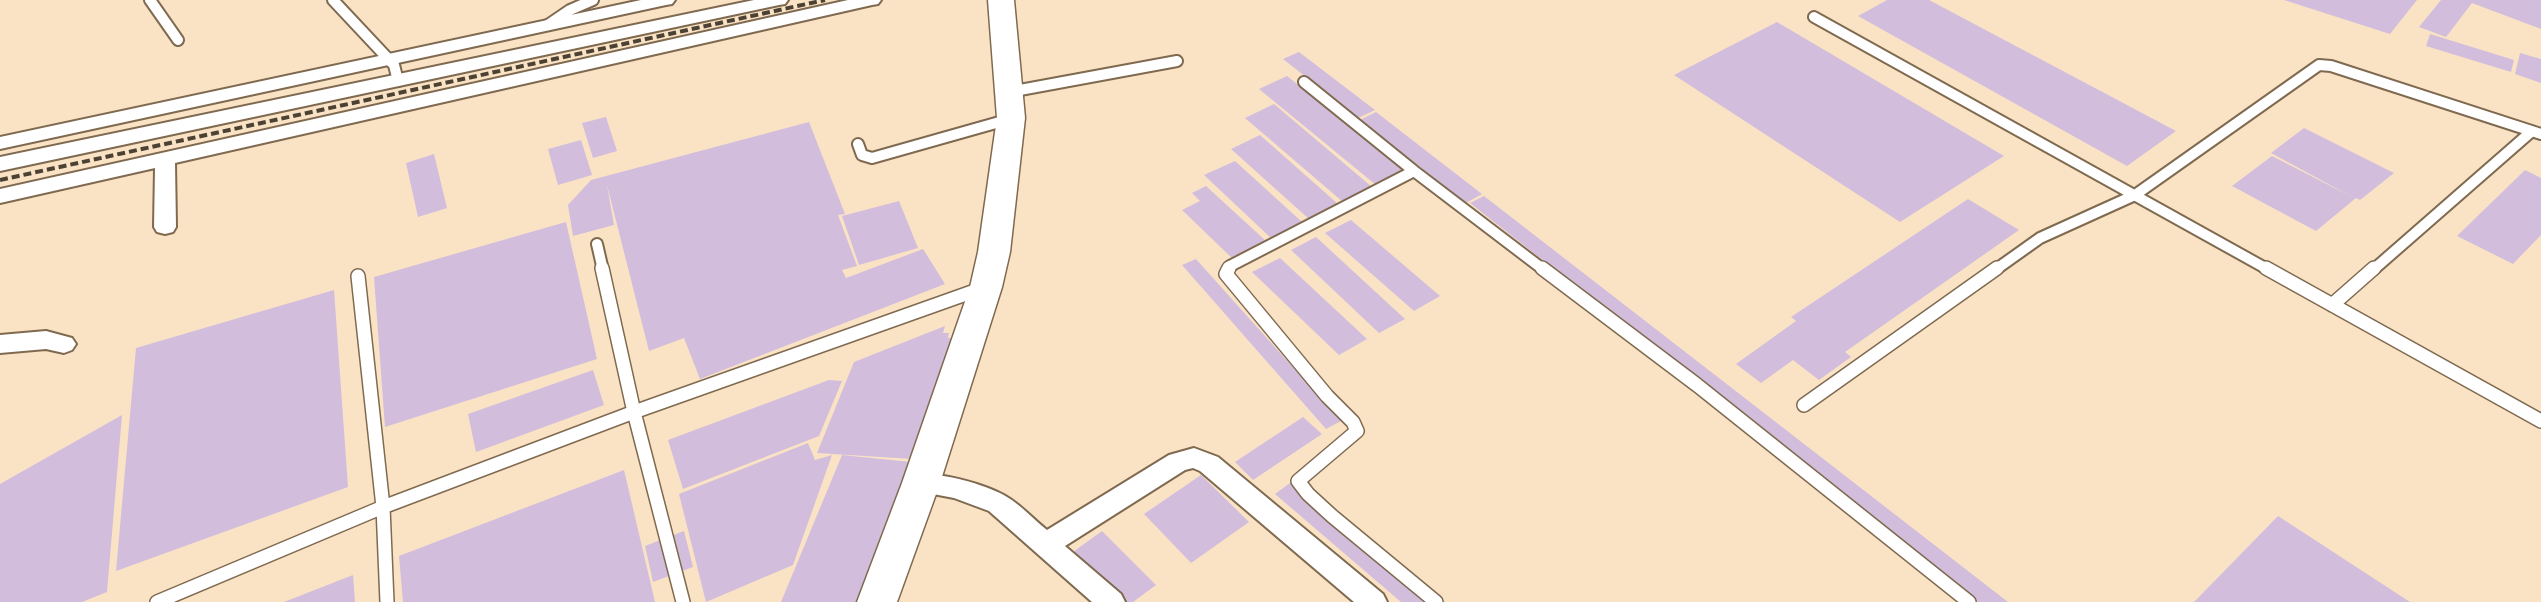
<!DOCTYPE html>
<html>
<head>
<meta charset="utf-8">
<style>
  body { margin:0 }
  canvas { display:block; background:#fae2c5 }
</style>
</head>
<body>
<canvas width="2541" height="602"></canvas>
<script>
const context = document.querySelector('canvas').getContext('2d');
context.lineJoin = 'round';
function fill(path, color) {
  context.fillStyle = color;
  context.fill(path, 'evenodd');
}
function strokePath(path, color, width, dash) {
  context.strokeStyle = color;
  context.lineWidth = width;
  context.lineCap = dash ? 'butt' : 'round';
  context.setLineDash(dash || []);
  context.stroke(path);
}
fill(new Path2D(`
  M1887,0H1929L2176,131L2127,166L1858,16Z
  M2284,0H2417L2390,34Z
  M2441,0H2541V29L2472,3L2446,37L2419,27Z
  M1777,22L2004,156L1900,222L1674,75Z
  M2430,34L2514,60L2511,72L2426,46Z
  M1299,52L1375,110L1358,118L1283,59Z
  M2520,53L2541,59V83L2515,74Z
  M1287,76L1406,170L1376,185L1259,89Z
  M1274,104L1372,187L1343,202L1245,118Z
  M1376,112L1482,194L1466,203L1360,120Z
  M606,117L617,151L593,158L582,123Z
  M809,122L845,214L838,215L857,266L842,270L846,278L923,249L945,284L700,379L684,338L649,351L607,185L614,225L573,236L568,205L591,180Z
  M2304,128L2394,173L2360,200L2356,198L2316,231L2232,186L2272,156L2354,198L2271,153Z
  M1260,135L1338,204L1309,219L1231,149Z
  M581,140L592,175L558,185L548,149Z
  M434,154L447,208L418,217L406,163Z
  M1235,161L1302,222L1271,238L1204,175Z
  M2525,170L2541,178V235L2513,264L2457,236Z
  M1206,186L1266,241L1232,258L1182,210L1200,201L1192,193Z
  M1484,196L2008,602H1978L1470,203Z
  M1968,199L2019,230L1845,352L1851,357L1819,380L1793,360L1761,383L1736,364L1796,321L1791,317Z
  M899,201L918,248L859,265L842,216Z
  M1351,220L1440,296L1414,311L1325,233Z
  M566,222L597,359L385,427L374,277Z
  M1316,237L1405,319L1379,333L1291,250Z
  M1280,258L1367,339L1339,355L1252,272Z
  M1196,259L1341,421L1326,429L1182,265Z
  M334,290L348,487L116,571L136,348Z
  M945,326L943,333H949L948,338H951L912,459L817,453L854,362Z
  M593,370L604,405L476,452L468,414Z
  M829,380L842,381L819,436L683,489L668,440Z
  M122,415L107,592L82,602H0V484Z
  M1303,417L1322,434L1253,480L1235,462Z
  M808,443L815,460L832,455L793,565L706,602L679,494Z
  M842,455L911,462L859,602H781Z
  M624,470L655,602H403L399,556Z
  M1201,475L1249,522L1191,563L1144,514Z
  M1290,483L1431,602H1401L1275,494Z
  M2278,516L2410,602H2194Z
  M684,531L693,567L653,582L645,546Z
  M1102,531L1156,585L1133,602H1122L1073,552Z
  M353,575L355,602H284Z`), '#d2bedc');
const laneFar1 = new Path2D(`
  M150,0L178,40
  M333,0L394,65L398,81
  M1814,17L2269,270
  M548,25L570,10L593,0
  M1009,92L1177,61
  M858,144L862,155L872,158L1010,119
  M1414,171L1544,270
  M597,244L603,270
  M1228,270L1230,266L1414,171L1304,82
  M1995,270L2040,238L2135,195L2319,65L2331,66L2541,134
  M2373,270L2532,131`);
const lane = new Path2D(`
  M602,268L634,412L683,602
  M1229,268L1226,274L1327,396L1353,422L1357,431L1298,481L1308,494L1332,516L1436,602
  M1542,268L1697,385L1969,602
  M2266,268L2541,421
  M358,276L383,507L387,602
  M2332,305L2374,268
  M1804,405L1997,268
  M157,602L383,507L634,412L983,288`);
const street = new Path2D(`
  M641,0H675L672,4L666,5L0,149V137Z
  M754,0H788L785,4L779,5L0,171V157Z
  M848,0H881L878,4L872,5L175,163L176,227L173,232L165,234L157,232L154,227L155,168L0,203V189Z
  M46,331L72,338L76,344L72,350L64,353L46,349L0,353V335Z
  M1194,448L1218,457L1383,594L1387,602H1354L1200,471L1193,468L1185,470L1065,546L1121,594L1125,602H1092L989,511L954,498L912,490L908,483L912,476C933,469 988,485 1007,497C1021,505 1034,520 1047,530L1169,455Z`);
const secondary = new Path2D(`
  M988,0H1014L1025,118L1010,252L1002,287L940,483L897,602H857L902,483L970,287L978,252L997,118Z`);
strokePath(laneFar1, '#7f6a50', 14);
strokePath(lane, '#7f6a50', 16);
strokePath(street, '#7f6a50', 4);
strokePath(secondary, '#7f6a50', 3);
strokePath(laneFar1, '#fff', 10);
strokePath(lane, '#fff', 13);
fill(street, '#fff');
fill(secondary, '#fff');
strokePath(new Path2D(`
  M0,180L825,0`), '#4c4234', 4, [8, 4]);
</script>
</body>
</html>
